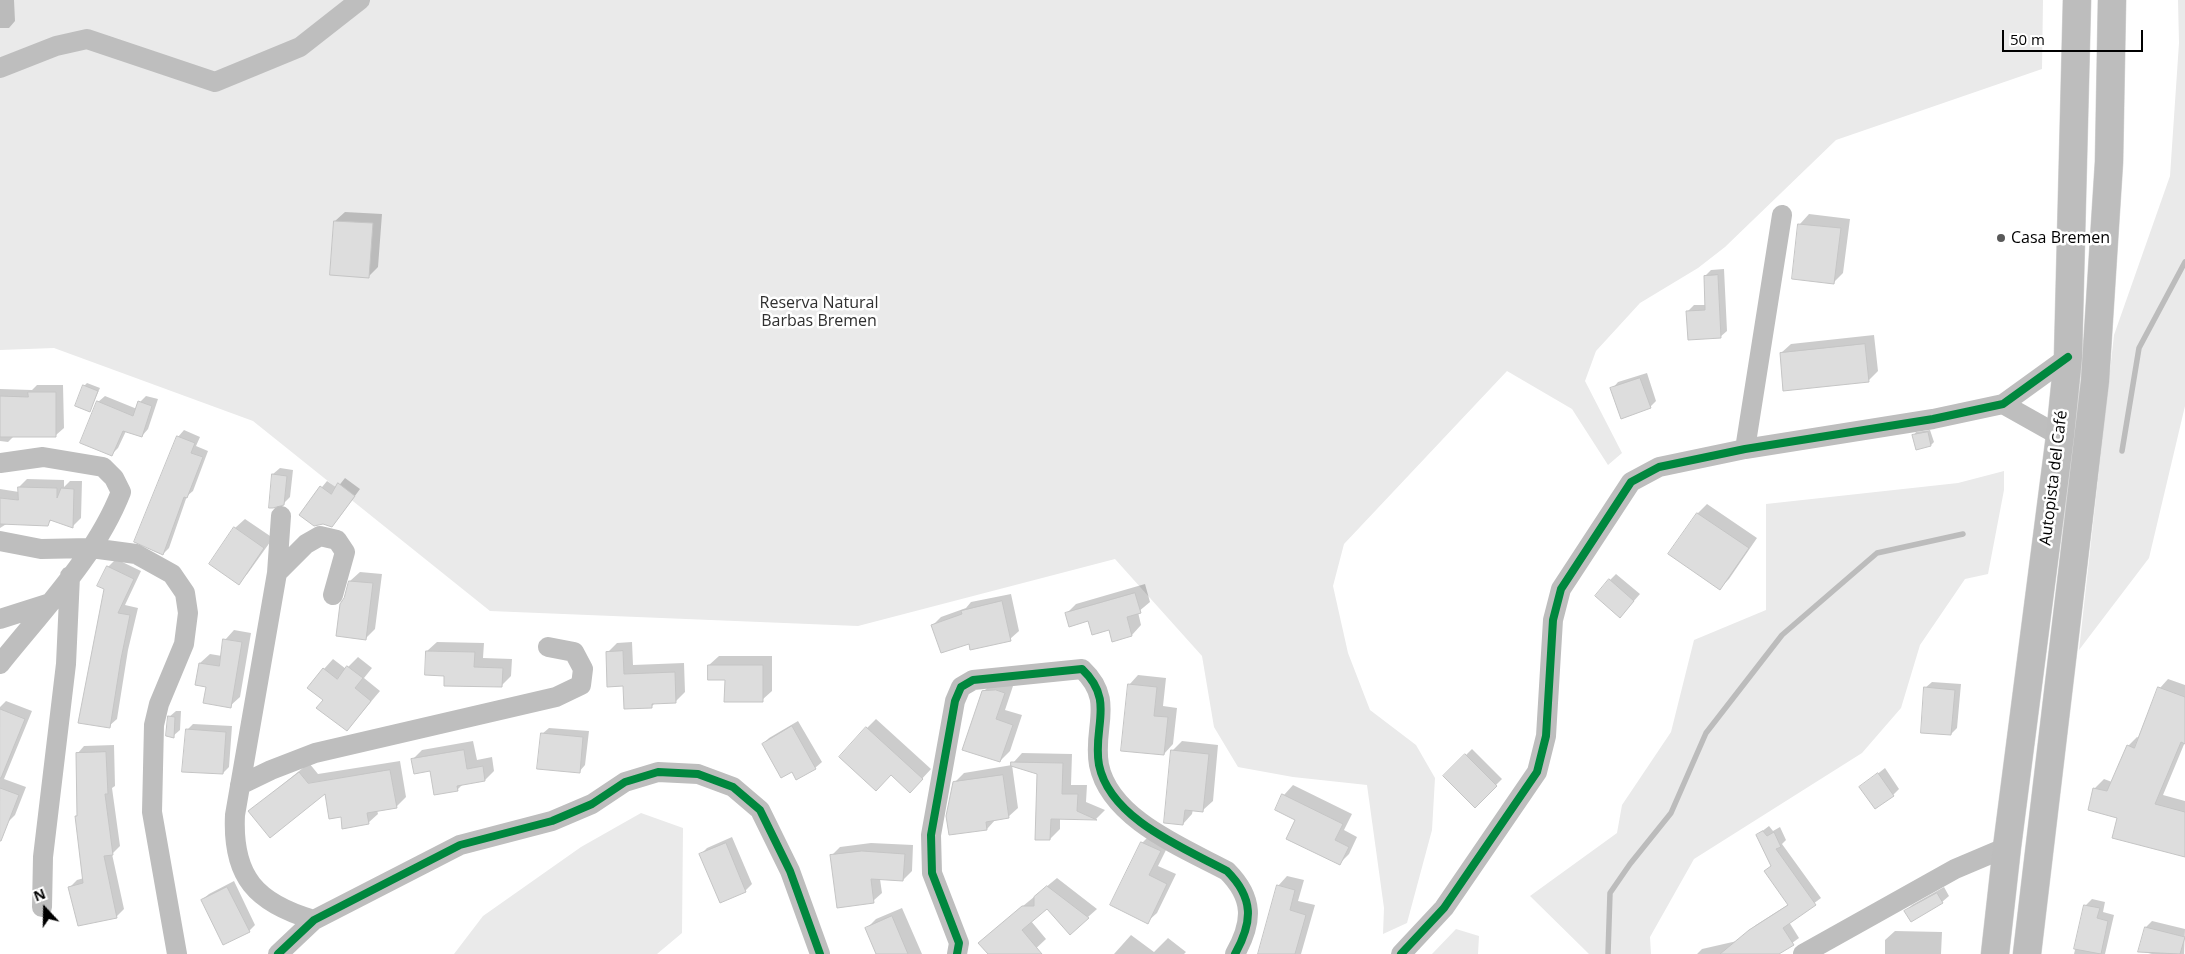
<!DOCTYPE html>
<html>
<head>
<meta charset="utf-8">
<style>
  body { margin:0 }
  #map { position:relative; width:2185px; height:954px; overflow:hidden; background:#fff; font-family:"Open Sans",sans-serif }
  canvas { display:block }
  .north { position:absolute; left:20px; top:884px; width:50px; height:50px; -webkit-text-stroke:4px #fff; paint-order:stroke; rotate:339deg; font-size:14px; font-weight:700; line-height:20px; text-align:center; color:#000 }
  .north::after { content:''; display:block; margin:auto; width:18px; height:22px; background:#000; clip-path:polygon(50% 0,100% 100%,50% 72%,0 100%) }
  .scale { position:absolute; left:2002px; top:30px; width:141px; height:22px; box-sizing:border-box; border:2px solid #000; border-top:0; padding-left:6px; font-size:15px; line-height:18px; white-space:nowrap; color:#000; -webkit-text-stroke:4px #fff; paint-order:stroke }
</style>
</head>
<body>
<div id="map">
<canvas width="2185" height="954"></canvas>
<div class="north">N</div>
<div class="scale">50 m</div>
</div>
<script>
const context = document.querySelector('canvas').getContext('2d');
context.lineJoin = 'round';
function fill(path, color) {
  context.fillStyle = color;
  context.fill(path, 'evenodd');
}
function strokePath(path, color, width, dash) {
  context.strokeStyle = color;
  context.lineWidth = width;
  context.lineCap = dash ? 'butt' : 'round';
  context.setLineDash(dash || []);
  context.stroke(path);
}
function label(font, color, halo, rows, align = 'center') {
  context.font = font + ' "Open Sans",sans-serif';
  context.lineWidth = 5;
  context.setLineDash([]);
  context.textBaseline = 'middle';
  context.strokeStyle = halo;
  context.fillStyle = color;
  for (const [text, x, y, turn = 0] of rows) {
    context.save();
    context.translate(x, y);
    context.rotate((+turn || 0) * Math.PI / 180);
    context.textAlign = isNaN(turn) ? turn : align;
    if (halo) context.strokeText(text, 0, 0);
    context.fillText(text, 0, 0);
    context.restore();
  }
}
fill(new Path2D(`
  M0,0H2043L2042,69L1836,140L1725,247L1698,268L1640,303L1596,351L1585,381L1622,453L1608,465L1572,409L1507,371L1344,544L1333,586L1348,653L1370,710L1416,745L1435,778L1432,830L1407,923L1383,934L1384,908L1367,785L1293,777L1238,767L1214,727L1202,656L1115,559L858,626L490,611L253,421L54,348L0,350Z
  M2178,0H2185V406L2149,558L2079,650L2114,335L2170,176L2179,43Z
  M2004,471V490L1988,574L1965,579L1920,645L1901,708L1862,753L1694,859L1650,937L1651,954H1589L1530,896L1617,833L1622,805L1671,732L1694,640L1766,610V504L1958,483Z
  M641,813L683,828L682,933L657,954H454L483,916L581,847Z
  M1456,929L1479,936L1478,954H1432Z`), '#eaeaea');
fill(new Path2D(`
  M0,0H14L15,21L9,28H0Z
  M345,212L382,214L378,267L369,276L335,221Z
  M1809,214L1850,219L1843,273L1834,282L1793,278L1800,224Z
  M1724,269L1727,331L1720,337L1688,311L1694,305H1706L1705,276L1711,270Z
  M1874,335L1878,371L1869,380L1781,353L1791,344Z
  M1647,373L1656,401L1650,407L1612,389L1618,382Z
  M87,383L100,388L90,410L84,386Z
  M37,385H63L64,428L56,435L14,436L8,442L0,441V389L32,390Z
  M105,396L137,409L140,402L146,396L158,399L148,429L142,436L126,431L118,448L112,454L98,402Z
  M184,430L200,437L196,446L208,451L193,491L187,496L169,548L163,554L178,437Z
  M1930,430L1934,442L1931,445L1914,435L1916,432Z
  M280,468L293,470L290,497L283,504L273,474Z
  M345,478L360,489L338,519L323,523L300,514L327,481L337,488Z
  M27,479L64,480V487L70,481H82L81,518L73,526L53,519L47,524L8,523L0,528V489L19,492V487Z
  M1707,504L1757,538L1729,579L1720,588L1670,554L1698,513Z
  M245,519L273,538L248,573L239,583L235,528Z
  M116,559L141,571L125,605L138,608L128,650L117,719L109,726L105,588L108,567Z
  M360,572L382,574L375,629L366,638L346,599L350,581Z
  M1616,574L1640,594L1626,610L1610,580Z
  M1145,584L1150,602L1138,612L1141,625L1132,635L1067,613L1076,604Z
  M1011,594L1019,631L1010,639L970,642L933,625L941,617L966,608L971,602Z
  M234,630L251,633L240,697L230,706L207,686L200,663L210,654L222,656L225,640Z
  M437,642L484,643L483,658L512,659L511,676L501,686L446,675L427,651Z
  M632,642L633,665L684,663L685,692L676,701L656,702L652,706L625,685L607,653L617,643Z
  M719,656H772V691L762,700L726,678L709,665Z
  M358,657L372,668L364,678L380,691L347,730L324,669L333,659L346,669Z
  M1138,675L1166,678L1163,706L1177,708L1173,744L1164,754L1129,685Z
  M2168,679L2185,685V742L2163,795L2185,801V854L2119,817L2095,788L2104,779L2112,782L2128,746L2137,737L2139,738L2160,688Z
  M993,682L1014,683L1005,710L1022,715L1010,751L1000,761L983,692Z
  M1932,682L1961,684L1957,728L1951,734L1925,688Z
  M6,701L32,711L4,779L26,787L15,815L7,823L0,821V707Z
  M176,711H181L180,730L173,736L169,717Z
  M876,719L931,769L920,781L867,728Z
  M798,721L822,762L815,768L792,770L763,744L769,738Z
  M193,724L232,726L229,767L223,773L187,730Z
  M549,728L589,731L585,765L579,772L542,734Z
  M473,741L477,760L492,757L494,771L485,780L463,784L457,790L431,770L412,760L422,750Z
  M1182,741L1218,745L1213,801L1203,810L1193,809L1192,814L1183,824L1172,751Z
  M114,745L115,786L112,788L120,846L112,854L124,909L117,916L70,887L77,880L84,878L76,816L79,814L77,754L84,746Z
  M1472,749L1502,779L1475,806L1445,776Z
  M1022,753L1072,754L1071,785H1087L1086,802L1105,810L1096,819L1060,818V829L1050,839L1038,773L1013,763Z
  M400,761L406,797L396,807L377,810L378,814L368,823L342,816L326,792L250,811L309,763L318,774Z
  M1012,765L1018,808L1008,817L996,819L987,829L950,834L954,783L964,773Z
  M1885,768L1899,789L1893,795L1861,787Z
  M1293,785L1352,814L1344,830L1357,837L1349,854L1339,864L1297,819L1284,795Z
  M1769,826L1773,831L1780,827L1786,840L1782,844L1821,898L1789,922L1799,938L1777,954H1697L1702,949L1737,941L1756,925L1789,904L1766,871L1772,865L1757,835Z
  M1152,833L1170,842L1158,866L1176,874L1157,913L1147,922L1142,843Z
  M732,837L752,884L746,890L721,901L701,854L707,848Z
  M871,843L913,845L912,871L903,880L880,879L882,893L873,901L831,856L840,847Z
  M1287,876L1304,880L1298,901L1315,905L1301,954H1259L1278,886Z
  M1057,878L1097,909L1088,917L1047,908L1031,921L1046,939L1030,954H989V934Z
  M234,881L255,925L249,931L202,900L209,894Z
  M1944,887L1949,896L1942,902L1906,911L1912,905Z
  M2092,899L2105,902L2103,912L2114,915L2105,954H2074L2086,905Z
  M902,908L922,954H878L867,928L876,919Z
  M2152,921L2185,929L2184,954H2152L2140,951L2146,927Z
  M1895,931L1942,932L1941,954H1885V940Z
  M1131,935L1154,952L1168,938L1186,952L1184,954H1114Z`), '#0003');
strokePath(new Path2D(`
  M2122,451L2139,348L2185,262
  M1608,954L1610,893L1630,864L1671,813L1706,733L1782,635L1877,553L1963,534`), '#bcbcbc', 5.5);
const building = new Path2D(`
  M334,221L373,223L369,278L330,275Z
  M1798,224L1841,228L1834,284L1792,279Z
  M1718,275L1721,338L1688,340L1686,311L1705,310L1704,276Z
  M1865,344L1869,382L1783,391L1780,353Z
  M1640,378L1651,408L1621,419L1610,388Z
  M83,385L98,391L90,412L75,406Z
  M28,392H56V437H0V396L28,397Z
  M97,401L133,416L138,401L152,406L142,437L123,431L112,456L80,443Z
  M1928,432L1931,446L1916,450L1912,435Z
  M177,436L195,443L191,453L203,457L187,498L184,497L163,555L134,542Z
  M272,474L287,476L284,505L273,508H269Z
  M338,483L355,496L332,527L323,524L314,526L299,515L320,486L331,494Z
  M18,487L57,488V498L61,488L74,489L73,528L50,520L48,526L0,524V498L18,500Z
  M1697,513L1749,548L1720,590L1668,554Z
  M234,527L264,548L239,585L209,564Z
  M107,566L134,579L118,613L130,615L121,659L110,728L78,723L104,589L97,586Z
  M1609,579L1634,601L1620,618L1595,596Z
  M349,581L373,583L366,640L336,636L340,604L344,598Z
  M1135,593L1141,613L1127,617L1132,636L1112,642L1109,630L1092,635L1088,621L1069,627L1065,613Z
  M1002,601L1011,641L970,650L969,644L941,653L931,625L962,614L961,611Z
  M223,639L242,642L231,708L203,703L206,687L195,685L199,663L219,666Z
  M426,651L475,652L474,667L503,668L502,687L444,686V676L425,675Z
  M623,651L624,674L675,672L676,703L652,704V708L624,709L623,686L607,687L606,652Z
  M708,665H763V702H724L725,680H708Z
  M347,666L363,678L355,688L371,701L347,731L316,708L323,700L307,688L323,668L337,679Z
  M1128,684L1157,687L1154,716L1168,717L1164,755L1121,751Z
  M1924,687L1955,690L1951,735L1921,733Z
  M2158,687L2185,697V744L2181,742L2155,804L2185,812V857L2112,838L2117,818L2088,810L2093,788L2107,791L2127,745L2134,748Z
  M996,690L1005,693L996,719L1013,725L1000,762L962,750L982,691Z
  M0,709L25,719L1,778H0Z
  M168,716L175,717L174,738L166,736Z
  M792,726L816,769L796,780L792,772L781,778L762,744Z
  M866,727L923,779L910,793L891,775L876,791L839,757Z
  M186,729L226,732L223,774L182,772Z
  M541,733L583,737L580,773L537,769Z
  M464,750L467,769L483,766L485,781L457,786L458,791L434,795L430,771L414,774L411,759Z
  M1171,750L1209,754L1203,812L1185,810L1183,825L1164,823Z
  M106,752L108,794H105L113,855L104,856L117,918L78,926L68,887L83,883L75,816H77L76,753Z
  M1465,754L1497,786L1475,808L1443,776Z
  M1011,762L1063,763L1062,794H1078L1077,811L1097,820L1051,819L1050,840H1035L1037,774L1011,766Z
  M390,770L397,808L367,813L369,824L342,829L341,817L329,819L325,794L270,838L248,811L299,772L308,783Z
  M1878,773L1894,796L1875,809L1859,787Z
  M1003,775L1009,818L986,822L987,830L949,835L946,816L953,782Z
  M0,788L19,795L1,841H0Z
  M1282,794L1343,824L1335,840L1349,847L1340,865L1286,839L1295,820L1275,810Z
  M1763,831L1767,836L1774,832L1781,847L1776,849L1816,905L1783,928L1794,945L1779,954H1720L1749,930L1788,905L1764,871L1771,866L1756,835Z
  M1141,842L1161,851L1149,875L1167,884L1148,924L1110,905Z
  M726,843L746,892L720,903L699,854Z
  M862,851L905,854L903,881L871,879L874,903L837,908L830,855Z
  M1277,885L1295,890L1290,910L1306,915L1295,954H1258Z
  M1047,886L1089,918L1070,935L1047,909L1022,930L1042,954H988L978,943L1022,906H1034V897Z
  M227,887L250,932L223,945L201,900Z
  M1937,893L1943,903L1911,922L1904,911Z
  M2084,905L2100,908L2097,918L2108,921L2101,954L2074,949Z
  M892,916L908,954H876L865,928Z
  M2145,927L2185,937L2180,954L2138,952Z`);
fill(building, '#ddd');
strokePath(building, '#c5c5c5', 1);
const highway = new Path2D(`
  M1995,954L2007,847L2060,436L2068,357L2077,0
  M2027,954L2095,381L2109,162L2112,0`);
strokePath(highway, '#dbdbdb', 29);
strokePath(new Path2D(`
  M0,68L56,46L87,39L215,82L300,47L360,0
  M2003,404L2060,436
  M1745,449L1782,215
  M0,463L43,457L103,467L114,478L121,492C96,556 43,610 0,664
  M281,516L277,573L235,815C232,877 256,903 314,920
  M0,541L41,549L91,548L136,554L172,574L185,593L188,613L184,644L159,704L154,725L152,812L177,954
  M277,573L306,544L320,536L337,540L345,552L333,595
  M0,619L47,604
  M240,785L271,770L315,753L556,697L581,685L583,669L574,652L548,647
  M42,907L43,857L66,664L70,576
  M278,954L314,920L460,845L552,821L592,804L625,782L658,772L698,774L733,787L760,810L790,871L820,954
  M957,954L959,943L932,873L931,835L955,701L961,687L973,680L1082,669C1116,701 1092,727 1099,765C1110,819 1184,848 1227,871C1254,898 1253,922 1235,954
  M1401,954L1444,908L1537,772L1546,736L1553,620L1561,589L1631,482L1659,467L1745,449L1933,419L2003,404L2068,357
  M1803,954L1955,869L2007,847`), '#bebebe', 20);
strokePath(highway, '#bdbdbd', 28);
strokePath(new Path2D(`
  M278,954L314,920L460,845L552,821L592,804L625,782L658,772L698,774L733,787L760,810L790,871L820,954
  M957,954L959,943L932,873L931,835L955,701L961,687L973,680L1082,669C1116,701 1092,727 1099,765C1110,819 1184,848 1227,871C1254,898 1253,922 1235,954
  M1401,954L1444,908L1537,772L1546,736L1553,620L1561,589L1631,482L1659,467L1745,449L1933,419L2003,404L2068,357`), '#00873e', 8);
for (const [x, y, r, color] of [
  [2001,238,5,"#595959"]
]) {
  const dot = new Path2D();
  dot.arc(x, y, r, 0, 2 * Math.PI);
  context.fillStyle = color;
  context.fill(dot);
  strokePath(dot, '#fff', 2);
}
label('16px', '#000', '#fff', [
  ["Casa Bremen",2011,238]
], 'left');
label('16px', '#303030', '#fff', [
  ["Reserva Natural",819,303],
  ["Barbas Bremen",819,321]
]);
label('16px', '#000', '#fff', [
  ["Autopista del Café",2054,478,-83]
]);
</script>
</body>
</html>
